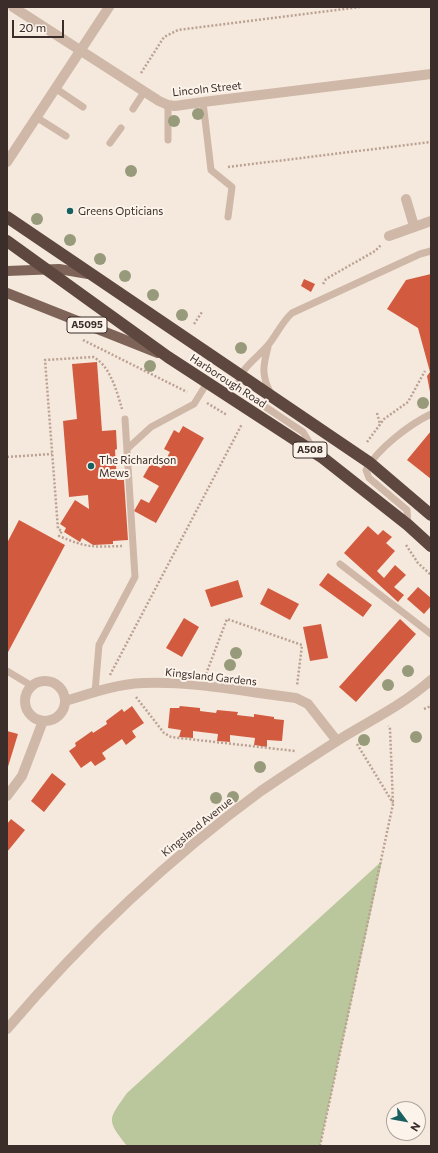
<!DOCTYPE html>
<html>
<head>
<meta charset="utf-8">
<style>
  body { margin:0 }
  #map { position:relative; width:438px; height:1153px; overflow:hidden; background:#f5e9dd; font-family:Commissioner,sans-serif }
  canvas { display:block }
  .frame { position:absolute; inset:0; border:8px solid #3b2d29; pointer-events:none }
  .north { position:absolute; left:386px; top:1101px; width:40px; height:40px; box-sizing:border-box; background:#fcf3eb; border:1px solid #afa49d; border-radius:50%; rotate:122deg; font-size:11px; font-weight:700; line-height:16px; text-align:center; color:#3b2d29 }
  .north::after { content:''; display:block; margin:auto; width:14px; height:18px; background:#196061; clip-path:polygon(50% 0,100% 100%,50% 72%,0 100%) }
  .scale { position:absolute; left:12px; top:20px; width:52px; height:18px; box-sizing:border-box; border:2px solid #3b2d29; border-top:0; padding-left:5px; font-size:12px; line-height:14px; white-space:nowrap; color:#3b2d29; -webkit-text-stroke:3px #fcf3eb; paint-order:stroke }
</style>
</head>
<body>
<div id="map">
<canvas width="438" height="1153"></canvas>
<div class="frame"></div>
<div class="north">N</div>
<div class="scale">20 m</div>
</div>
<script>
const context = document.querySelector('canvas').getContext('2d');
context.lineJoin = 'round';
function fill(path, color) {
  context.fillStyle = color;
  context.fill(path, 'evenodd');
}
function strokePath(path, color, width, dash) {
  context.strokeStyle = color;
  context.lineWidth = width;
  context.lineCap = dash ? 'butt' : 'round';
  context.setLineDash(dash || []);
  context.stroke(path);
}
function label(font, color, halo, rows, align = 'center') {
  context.font = font + ' Commissioner,sans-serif';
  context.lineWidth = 4;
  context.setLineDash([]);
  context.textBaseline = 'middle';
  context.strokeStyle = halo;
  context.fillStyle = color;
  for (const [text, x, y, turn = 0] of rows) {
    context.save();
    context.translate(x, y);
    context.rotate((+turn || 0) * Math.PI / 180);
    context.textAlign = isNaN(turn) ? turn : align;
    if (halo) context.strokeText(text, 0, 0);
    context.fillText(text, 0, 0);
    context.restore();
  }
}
fill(new Path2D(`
  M382,861L320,1146H127C106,1119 108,1120 127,1093Z`), '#bac69b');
fill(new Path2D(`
  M431,274V392H430L427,376L430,372L418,328L387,309L406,280Z
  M304,279L315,284L311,292L301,286Z
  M97,362L102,431L116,430L117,449L115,450L117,480H124L128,540L113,541V544L93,545L82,538L80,542L64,532L66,528L60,524L75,500L89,509L88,495L69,497L63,421L77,419L72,364Z
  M183,426L204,438L156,523L134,511L141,499L149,503L159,486L143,477L151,463L161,468L170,452L164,449L174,430L179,433Z
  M431,431V479L407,460Z
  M19,520L65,545L7,654V543Z
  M368,526L378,535L383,530L392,537L386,543L395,551L377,571L384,578L395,565L406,575L394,587L404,595L398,602L344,553Z
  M328,573L372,605L363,617L319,585Z
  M238,580L243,597L211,607L205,590Z
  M418,587L431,598V606L424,614L407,599Z
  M268,588L299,604L290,620L260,604Z
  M184,618L199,627L182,657L166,648Z
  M400,619L416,634L356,702L339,687Z
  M321,624L328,658L310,661L303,627Z
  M132,706L144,723L132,731L136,737L126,745L122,739L102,753L106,759L95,766L91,761L81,768L69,751L76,746L75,743L92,731L93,733L107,724L106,721L122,709L124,712Z
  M180,706L200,708V711L216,713L217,710L238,712L237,715L254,717V714L274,717V719L284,720L282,741L267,740V747L254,745L255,738L230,735V742L217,741L218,734L193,731V738L179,737L181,730L168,728L170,708H179Z
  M7,731L18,734L7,770Z
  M52,773L66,784L44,812L31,801Z
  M11,819L25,830L7,852V824Z`), '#d25b3f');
strokePath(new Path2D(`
  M141,73L164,37L178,30L360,7
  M228,167L431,142
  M323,284L326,279L375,251L381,245
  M194,324L202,312
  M83,340L187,392
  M207,403L227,415
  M122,409C117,392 110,365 93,357L45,360L58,529L62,531L59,536C87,548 93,547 122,546
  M377,413L380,424
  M367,442L384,419L408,402L425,371
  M7,457L52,454
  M406,545L418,563L431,575
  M206,674L227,619L302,645L297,686
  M110,675L242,424
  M136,697L164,733L171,737L295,751
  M424,709L431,706
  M357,744L393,803
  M320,1146L393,804L390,729L388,726`), '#bba192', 2.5, [2, 2]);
strokePath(new Path2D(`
  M55,88L83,107
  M203,102L211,170L232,187L228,217
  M168,105V140
  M133,109L144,92
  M36,117L66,136
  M110,143L121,128
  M268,347C263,366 261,375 271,394
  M127,449L151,427L194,404L207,383
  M314,450L303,432L240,390L238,386C239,368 259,357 269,344C277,334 282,322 292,313L420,254L431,251
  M408,525L407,510L369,478L366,470C377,449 410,424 431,414
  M340,564L431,634
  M7,671L32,686
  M95,692L99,645L135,577L125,419`), '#cfb8a8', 7);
strokePath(new Path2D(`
  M13,7L159,101L168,105L175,106L203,102L431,74
  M7,162L109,7
  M406,199L414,226
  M389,236L431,221
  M25 701a20 20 0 1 1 40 0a20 20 0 1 1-40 0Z
  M66,701C91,693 117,684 143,683C194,681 246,692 296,698L308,704L337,741
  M7,796L22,776L43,721
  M7,1029C82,941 168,859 261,791C286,774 312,757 337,741C369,721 403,705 431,680`), '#cfb8a8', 10);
strokePath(new Path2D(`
  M7,271L59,269L88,274
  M7,293L158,353`), '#7e6358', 10);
strokePath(new Path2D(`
  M7,217L370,463L431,515
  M7,241L168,357L323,458L408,525L431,546`), '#5d473f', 12);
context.fillStyle = '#989b7b';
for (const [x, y] of [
  [198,114],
  [174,121],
  [131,171],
  [37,219],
  [70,240],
  [100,259],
  [125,276],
  [153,295],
  [182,315],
  [241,348],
  [150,366],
  [423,403],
  [236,653],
  [230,665],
  [408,671],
  [388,685],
  [416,737],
  [364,740],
  [260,767],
  [233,797],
  [216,798]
]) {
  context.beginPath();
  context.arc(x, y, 6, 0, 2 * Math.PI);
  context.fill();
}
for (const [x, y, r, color] of [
  [70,211,4,"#196061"],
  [91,466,4,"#196061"]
]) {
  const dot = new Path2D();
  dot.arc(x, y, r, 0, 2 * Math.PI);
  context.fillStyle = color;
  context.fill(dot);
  strokePath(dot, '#fcf3eb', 1.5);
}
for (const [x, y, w] of [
  [87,325,40],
  [310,450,34]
]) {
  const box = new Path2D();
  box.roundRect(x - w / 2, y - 8, w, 16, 3);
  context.fillStyle = '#fcf3eb';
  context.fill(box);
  strokePath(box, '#3b2d29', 1);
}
label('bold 10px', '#3b2d29', null, [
  ["A5095",87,325],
  ["A508",310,450]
]);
label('11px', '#3b2d29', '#fcf3eb', [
  ["Lincoln Street",207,89,-6],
  ["Harborough Road",228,381,33],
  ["Kingsland Gardens",211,677,6],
  ["Kingsland Avenue",197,827,-39]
]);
label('11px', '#3b2d29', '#fcf3eb', [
  ["Greens Opticians",78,211],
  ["The Richardson",99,460],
  ["Mews",99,473]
], 'left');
</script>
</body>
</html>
